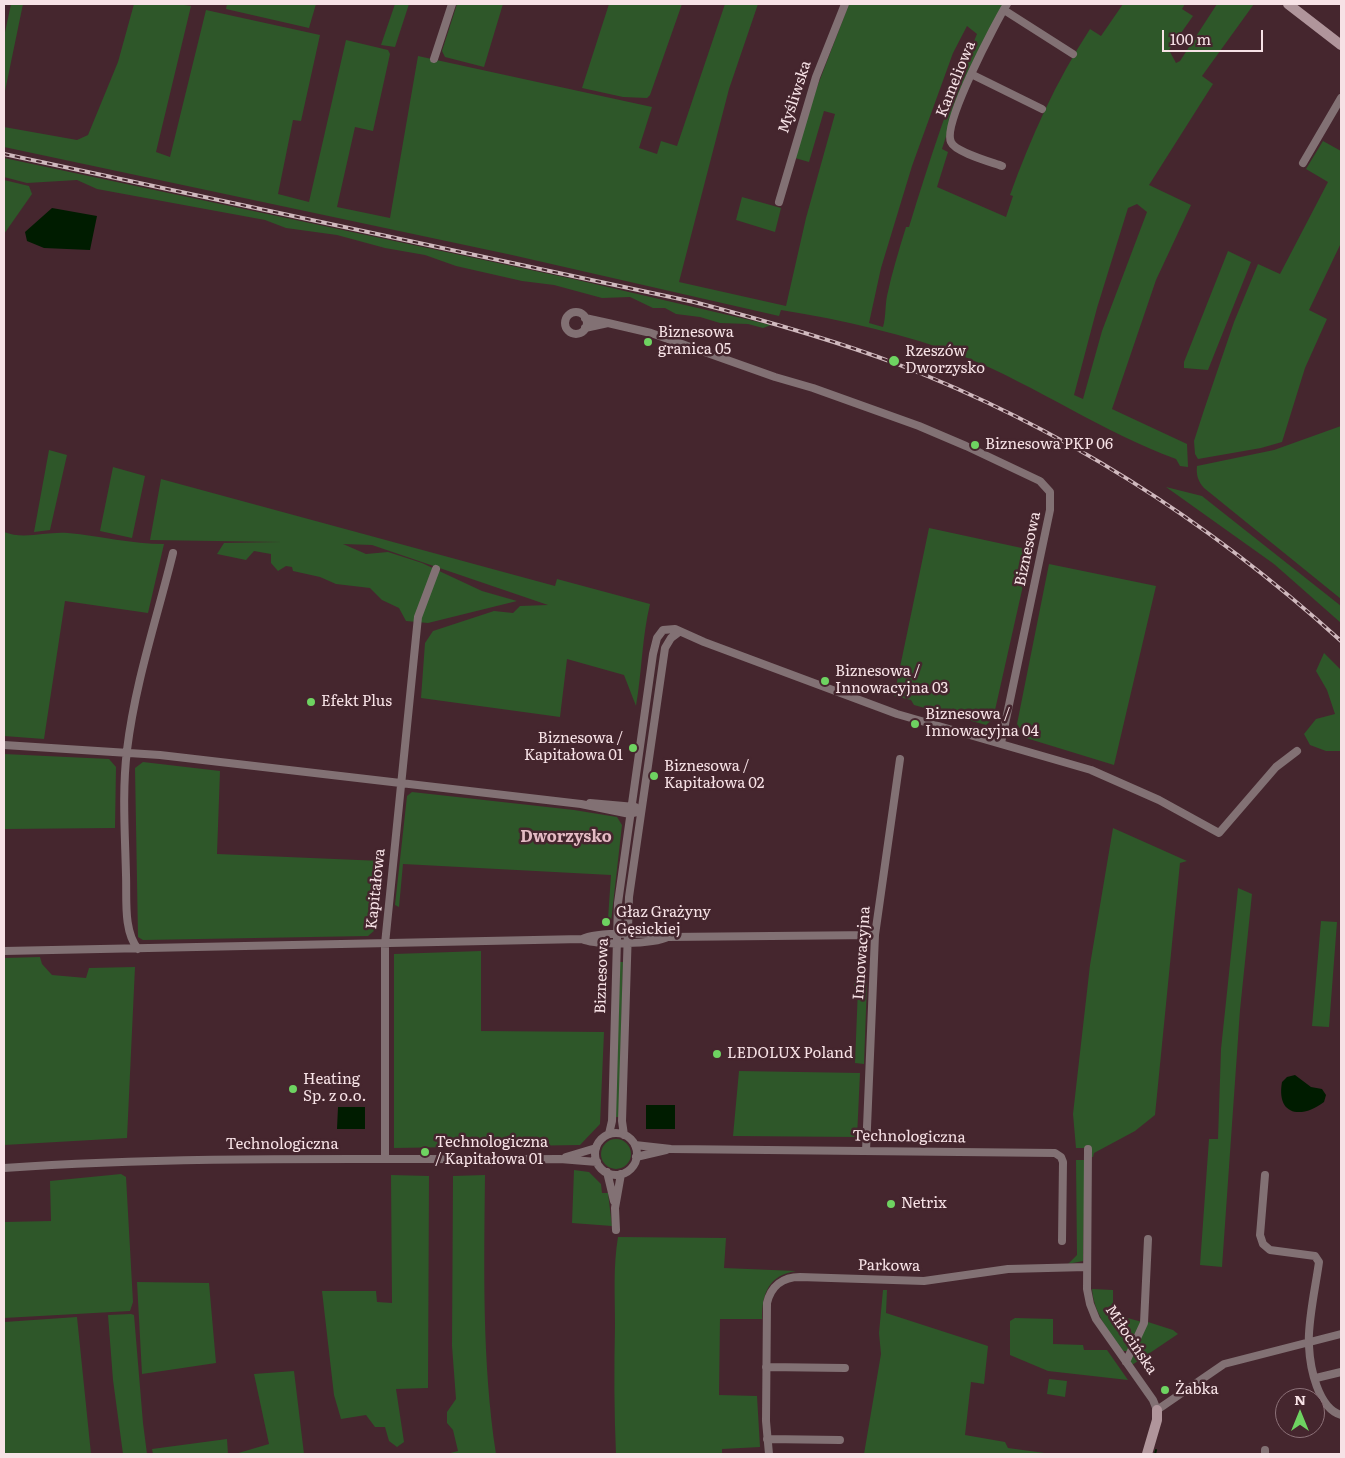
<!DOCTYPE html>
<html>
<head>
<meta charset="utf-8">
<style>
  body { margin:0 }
  #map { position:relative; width:1345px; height:1458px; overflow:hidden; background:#45262e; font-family:Literata,serif }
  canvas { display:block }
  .frame { position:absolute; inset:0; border:5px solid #f7e2e6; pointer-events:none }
  .north { position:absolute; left:1275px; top:1388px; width:50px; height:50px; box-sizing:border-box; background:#45262e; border:1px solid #8c7178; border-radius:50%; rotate:0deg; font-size:14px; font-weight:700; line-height:20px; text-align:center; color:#f7e2e6 }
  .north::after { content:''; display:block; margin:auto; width:18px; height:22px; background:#6ed361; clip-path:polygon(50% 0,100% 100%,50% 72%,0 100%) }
  .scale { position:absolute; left:1162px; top:30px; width:101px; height:22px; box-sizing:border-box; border:2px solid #f7e2e6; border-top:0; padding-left:6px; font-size:15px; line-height:18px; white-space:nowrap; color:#f7e2e6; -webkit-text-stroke:4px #45262e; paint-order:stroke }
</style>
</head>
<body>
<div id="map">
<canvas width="1345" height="1458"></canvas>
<div class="frame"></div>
<div class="north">N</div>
<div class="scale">100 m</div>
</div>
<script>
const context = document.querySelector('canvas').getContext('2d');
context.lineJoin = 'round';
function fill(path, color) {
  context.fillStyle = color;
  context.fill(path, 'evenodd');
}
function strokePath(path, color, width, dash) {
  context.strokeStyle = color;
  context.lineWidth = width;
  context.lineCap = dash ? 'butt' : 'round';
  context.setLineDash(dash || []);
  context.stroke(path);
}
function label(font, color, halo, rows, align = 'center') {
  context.font = font + ' Literata,serif';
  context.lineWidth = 5;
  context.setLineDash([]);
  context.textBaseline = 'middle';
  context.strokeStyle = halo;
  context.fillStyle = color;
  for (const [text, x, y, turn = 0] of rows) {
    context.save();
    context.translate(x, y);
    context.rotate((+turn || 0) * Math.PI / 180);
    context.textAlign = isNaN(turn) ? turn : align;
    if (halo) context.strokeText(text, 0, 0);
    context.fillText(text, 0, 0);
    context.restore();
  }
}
fill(new Path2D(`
  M11,4H23L4,96V37Z
  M134,4H178L191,6L156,152L170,157L206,10L320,35L301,121L293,120L278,194L309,202L346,40L388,50L390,54L373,131L355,127L337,207L390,218L418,56L652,107L639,148L657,154L661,141L677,146L725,4H758L729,89L679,282L786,306L806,218L835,114L824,111L809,162L795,158L814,95L849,4H1004C977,49 958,98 942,149L948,152L937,187L1006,217L1013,196L1010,195C1031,137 1056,81 1090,29L1101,36L1123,4H1185L1182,9L1193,16L1169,50L1176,63L1180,61L1217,4H1254L1202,76L1213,84L1149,185L1191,205L1156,280L1112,409L1187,444L1188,467L1180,466L1176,459C1102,432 1037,386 965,357C906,334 843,320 781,310L779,316L512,255L4,147V127L77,140L88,135L118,62ZM967,26L977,34C950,96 929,162 909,227H906C899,250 892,272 887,296C885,306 886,317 883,327L869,323L881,268L912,166L953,53ZM1137,204L1147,212L1102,331L1083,399L1074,395L1097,308L1128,208Z
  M227,4H316L309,28L226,9Z
  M395,4H409L395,47L381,45Z
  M457,4H503L484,67L445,57L442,51Z
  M609,4H682L650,95L647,98L623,97L582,88Z
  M1323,141L1341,151V243L1309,310L1327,319L1305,368L1282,442L1261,448L1198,459L1195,454L1194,441L1204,410L1234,322L1258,264L1280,274L1328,182L1306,169Z
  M4,158L573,279L771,325L763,328L748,324L720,323L700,317L676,314L665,308H653L630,297L602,298L554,285L522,281L456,266L425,255L385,248L337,235L286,228L265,220L97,189L77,180L27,183L4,177Z
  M4,180L29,186L32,194L4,234Z
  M742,197L781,208L775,232L736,220Z
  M1228,251L1251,262L1208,370L1184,368V362Z
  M1341,426V599L1204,488C1198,481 1196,475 1197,466L1274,450Z
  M49,450L67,455L50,530L34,532Z
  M113,467L145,476L132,538L100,531Z
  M161,479L555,586L557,579L650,604C642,637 642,671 636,706L624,675L567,659L560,717L421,698L425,643L433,631L494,611L513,613L520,606L548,605L372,545L343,544L366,554L388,552L422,563L482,591L517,601L428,623L406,621L399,608L382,600L370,588L336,584L320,577L293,571L292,567L286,566L278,571L271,563V554L254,551L246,560L217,554L224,543L282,542L150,540Z
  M1166,487L1202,496L1341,606V623L1274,564Z
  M929,528L1031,550L993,719L986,725L914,705L911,700L894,696Z
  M4,532C24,540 47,531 68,533C100,536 132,544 164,544L148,613L65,601L44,739L4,736Z
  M1049,564L1156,586L1114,765L1026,738L1017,724Z
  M1324,653L1341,670V751H1326L1310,745L1304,734L1316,719L1335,714L1327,690L1316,671Z
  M4,754L109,759L116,767L115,828L4,829Z
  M143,762L220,771L217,854L382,861L375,930L368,936L143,940L138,937L135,768Z
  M412,792L574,810L617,817L622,825L611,922L608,919L611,875L403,864L399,907L395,905L407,796Z
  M1113,828L1187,861L1180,863L1155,1115L1135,1131L1094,1153L1093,1157H1090V1148H1076L1073,1114L1090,965Z
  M1238,888L1252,894L1240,1010L1222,1267L1200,1265L1209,1139H1218L1221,1049Z
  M1321,921L1337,922L1329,1027L1312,1026Z
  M481,951V1031L604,1032L600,1124L580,1145L394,1148V954Z
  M40,957L42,964L52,975L86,978L89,968L135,967L127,1138L4,1145V958Z
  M620,962H623L619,1117H615Z
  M856,982H867L864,1064L855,1063L858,988L854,987V984Z
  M739,1071L860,1073L857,1137L733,1136Z
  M601 1154a15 15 0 1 1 30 0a15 15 0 1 1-30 0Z
  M1076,1160H1085L1083,1261L1068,1264L1077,1255Z
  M574,1170L589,1172L601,1184L602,1193H608L612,1226L572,1223Z
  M121,1174L126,1177L133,1302L130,1311L4,1318V1222L51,1221L50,1181Z
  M391,1175L429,1176L428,1388L396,1389L404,1442L397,1447L389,1441L385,1427H375L366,1415L341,1419L334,1395L322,1291H376L377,1302L392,1303Z
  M485,1175C484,1268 482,1362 496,1454H447L458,1451L453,1430L447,1423V1412L456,1399L452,1346L453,1176Z
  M618,1237L726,1238L724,1268L796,1271C769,1275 762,1293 762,1319H720L719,1395L757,1396L760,1447L722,1449V1454H616C614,1411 614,1368 615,1325C615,1295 613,1267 618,1237Z
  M137,1282L209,1283L216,1363L142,1374Z
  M1092,1289L1113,1290V1314L1142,1322L1127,1351H1123C1109,1331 1094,1314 1092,1289Z
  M883,1290H887L886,1313L988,1346L984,1384L971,1382L965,1435L1005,1442L1008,1448L1052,1454H864L881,1354L879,1333Z
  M131,1314L134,1315L143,1423L147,1454H123L113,1380L108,1315Z
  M77,1317L91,1454H4V1322Z
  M1015,1318L1053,1319V1344L1083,1345L1084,1350H1107L1128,1380L1048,1371L1010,1355V1321Z
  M1148,1322L1173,1330L1178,1334L1132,1365L1130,1361Z
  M294,1371L304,1454H235L269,1444L254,1374Z
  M1049,1379L1067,1381L1065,1397L1047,1394Z
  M227,1439L228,1454H153L152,1449Z`), '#2e5729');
fill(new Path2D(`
  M52,208L97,216L90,250L44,248L27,241L25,232Z
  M1295,1075L1311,1087L1322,1089L1326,1095L1324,1102C1302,1119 1276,1116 1282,1082L1287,1077Z
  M646,1105H675V1129H646Z
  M338,1107H365V1129H337Z`), '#001c00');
strokePath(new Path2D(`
  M1155,1454L1156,1450`), '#001c00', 2);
strokePath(new Path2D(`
  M1004,10L1073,54
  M434,59L452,4
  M971,74L1042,109
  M1303,163L1341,98
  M1002,166C991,162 955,152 951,142C942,124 996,22 1007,4
  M779,202L816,77L845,4
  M565 323a11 11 0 1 1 22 0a11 11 0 1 1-22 0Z
  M585,318L608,323L585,328
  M608,323L651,333L775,377L813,388L919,426L966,446L1040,481L1050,492V510L1001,743
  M4,745L160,755L581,804L630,814L641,811
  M590,803L635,807
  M582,939C596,932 654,932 668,937L875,935
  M138,949C123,931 127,898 126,875C125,833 122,791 127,750C135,683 157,618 173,553
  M4,951L582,939C596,946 654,944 668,937
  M595 1154a21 21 0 1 1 42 0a21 21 0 1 1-42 0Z
  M609,1134L612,1121L618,903L653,654L657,638L663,630L675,629L704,642L897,714L1091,770L1159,800L1219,833L1276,767L1297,751
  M624,1135L622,1121L629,897L665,648L671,638L679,632
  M635,1145L671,1149L1055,1153L1061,1157L1063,1162L1062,1241
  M1088,1149L1087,1289L1090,1304L1096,1319L1153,1400L1157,1410L1224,1364L1341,1334
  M866,1151L875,935L900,759
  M566,1157L596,1148
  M636,1157L666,1150
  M385,1159V944L418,617L436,569
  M4,1168C189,1155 374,1160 560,1159L597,1162
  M607,1172L614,1201
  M1265,1175L1260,1235L1263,1244L1270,1250L1315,1256L1319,1262C1316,1285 1307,1324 1309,1346C1310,1368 1318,1408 1341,1415
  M616,1230L615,1208L621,1174
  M1126,1362L1144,1323L1148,1239
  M766,1367L845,1368
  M1316,1378L1341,1372
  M767,1439L840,1440
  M1265,1450V1454
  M769,1454L766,1421L767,1303C771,1286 783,1277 800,1277L924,1281L1008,1269L1087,1267`), '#827174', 8);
strokePath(new Path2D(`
  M1288,4L1341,45
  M1147,1454L1157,1420V1410`), '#b0959b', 10);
const rail = new Path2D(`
  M4,154L694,302C763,320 831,339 897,364C1061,427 1211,523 1341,641`);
strokePath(rail, '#d0b9be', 4);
strokePath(rail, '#45262e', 2, [5.5]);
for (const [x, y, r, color] of [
  [648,342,5,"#6ed361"],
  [894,361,6,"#6ed361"],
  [975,445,5,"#6ed361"],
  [825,681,5,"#6ed361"],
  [311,702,5,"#6ed361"],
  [915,724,5,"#6ed361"],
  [633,748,5,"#6ed361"],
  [654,776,5,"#6ed361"],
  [606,922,5,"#6ed361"],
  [717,1054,5,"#6ed361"],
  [293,1089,5,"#6ed361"],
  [425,1152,5,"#6ed361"],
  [891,1204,5,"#6ed361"],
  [1165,1390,5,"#6ed361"]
]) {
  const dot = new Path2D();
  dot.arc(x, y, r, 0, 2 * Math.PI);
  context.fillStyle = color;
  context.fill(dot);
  strokePath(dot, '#45262e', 2);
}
label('15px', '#f7e2e6', '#45262e', [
  ["Kameliowa",956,79,-68],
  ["Myśliwska",795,97,-72],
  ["Biznesowa",1028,549,-78],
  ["Kapitałowa",376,889,-84],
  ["Innowacyjna",862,953,-86],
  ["Biznesowa",602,976,-88],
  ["Technologiczna",909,1137,1],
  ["Technologiczna",282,1145],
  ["Parkowa",889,1266,1],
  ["Miłocińska",1131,1340,56]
]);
label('15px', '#f7e2e6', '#45262e', [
  ["Biznesowa",658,333],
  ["granica 05",658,350],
  ["Rzeszów",905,352],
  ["Dworzysko",905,369],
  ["Biznesowa PKP 06",985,445],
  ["Biznesowa /",835,672],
  ["Innowacyjna 03",835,689],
  ["Efekt Plus",321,702],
  ["Biznesowa /",925,715],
  ["Innowacyjna 04",925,732],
  ["Biznesowa /",623,739,"right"],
  ["Kapitałowa 01",623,756,"right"],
  ["Biznesowa /",664,767],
  ["Kapitałowa 02",664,784],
  ["Głaz Grażyny",616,913],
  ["Gęsickiej",616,930],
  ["LEDOLUX Poland",727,1054],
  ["Heating",303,1080],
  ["Sp. z o.o.",303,1097],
  ["Technologiczna",435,1143],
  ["/ Kapitałowa 01",435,1160],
  ["Netrix",901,1204],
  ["Żabka",1175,1390]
], 'left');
label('bold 16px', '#e4bbc4', '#45262e', [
  ["Dworzysko",566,837]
]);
</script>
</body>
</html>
